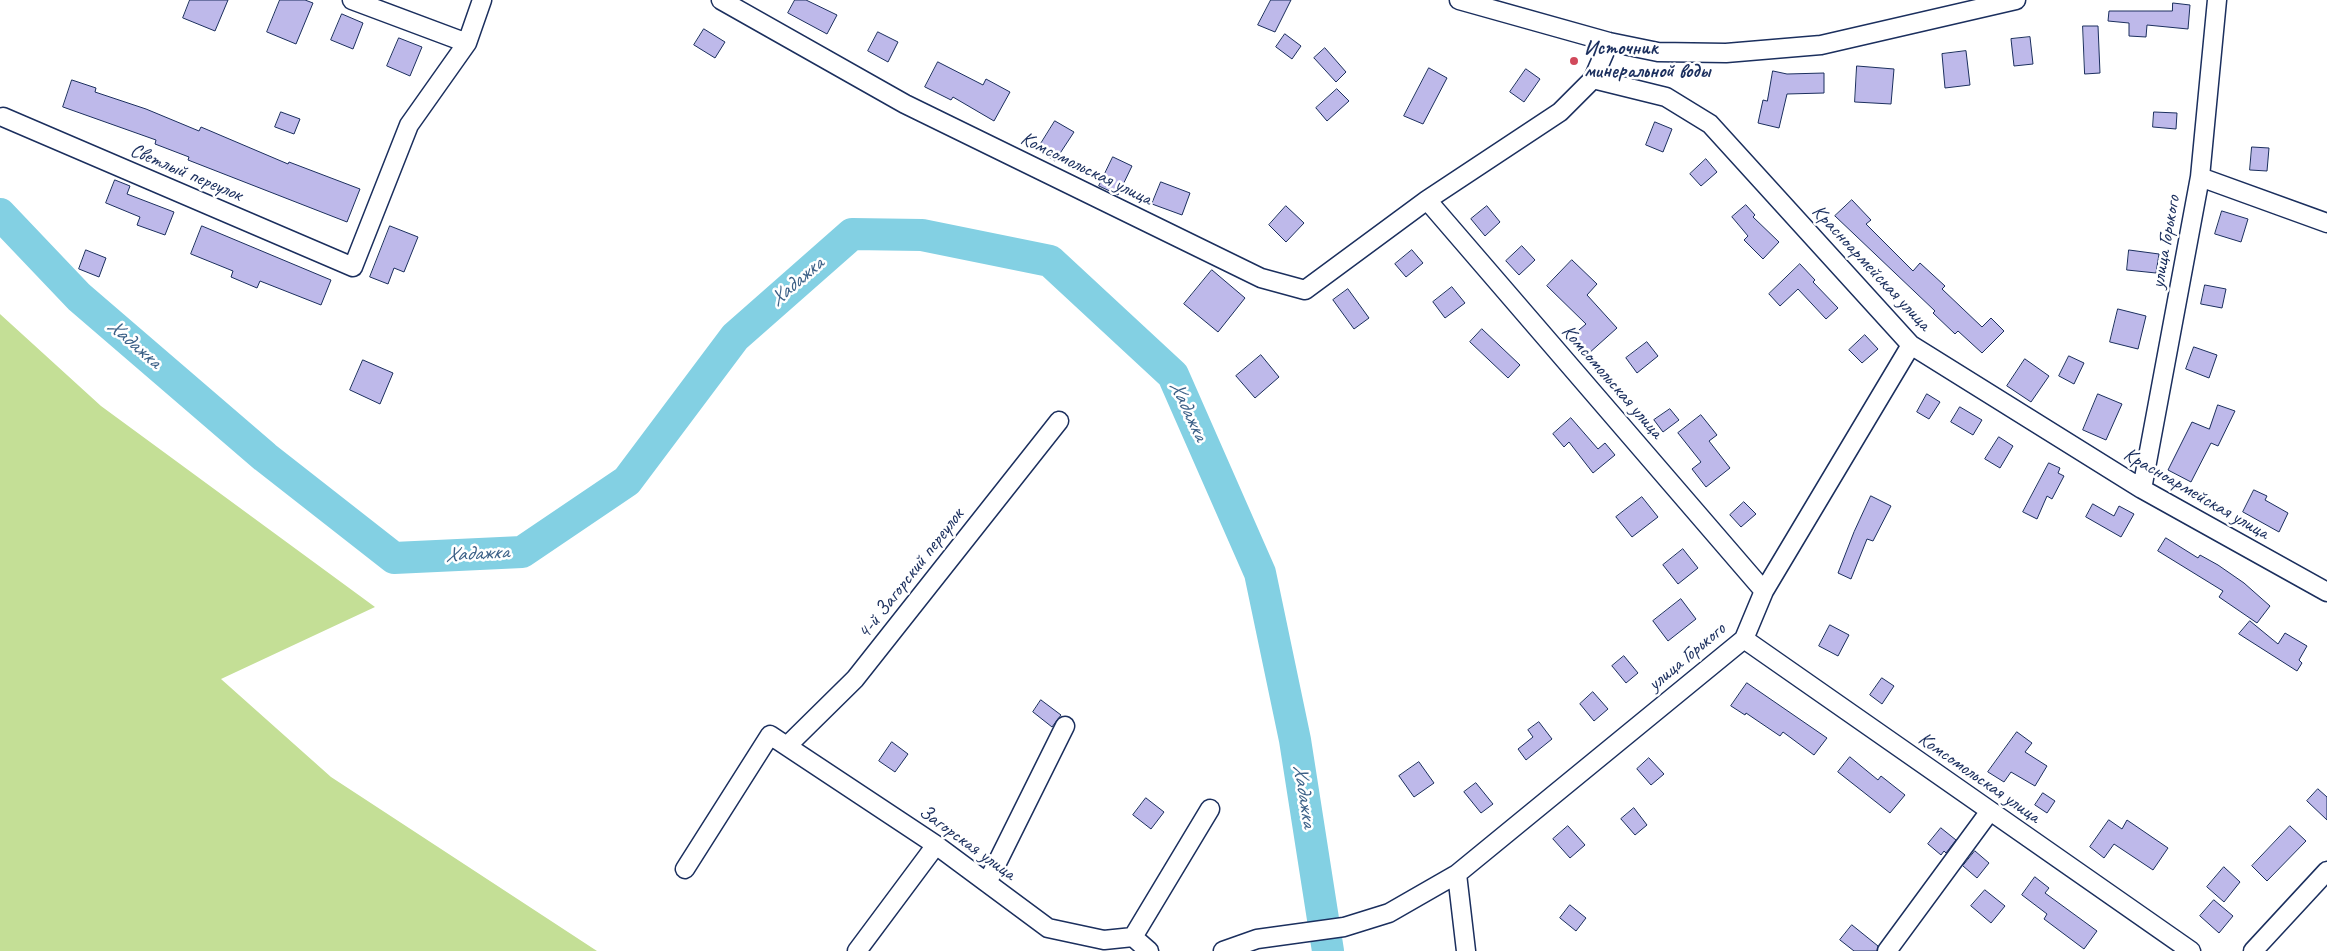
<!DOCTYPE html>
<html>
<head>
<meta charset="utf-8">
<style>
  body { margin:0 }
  canvas { display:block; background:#fff }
</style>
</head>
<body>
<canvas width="2327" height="951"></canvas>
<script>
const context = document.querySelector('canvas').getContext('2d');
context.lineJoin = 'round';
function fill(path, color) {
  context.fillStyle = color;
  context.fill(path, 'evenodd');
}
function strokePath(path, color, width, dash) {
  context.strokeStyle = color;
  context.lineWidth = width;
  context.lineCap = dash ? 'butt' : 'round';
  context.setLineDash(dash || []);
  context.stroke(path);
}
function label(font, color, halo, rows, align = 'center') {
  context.font = font + ' Caveat,sans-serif';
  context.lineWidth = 5;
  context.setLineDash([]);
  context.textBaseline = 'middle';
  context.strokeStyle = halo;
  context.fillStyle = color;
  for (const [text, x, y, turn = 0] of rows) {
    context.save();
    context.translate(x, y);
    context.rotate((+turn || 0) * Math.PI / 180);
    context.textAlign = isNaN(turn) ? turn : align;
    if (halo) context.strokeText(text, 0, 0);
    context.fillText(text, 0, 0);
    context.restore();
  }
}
fill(new Path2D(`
  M0,314L101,406L375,607L221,679L331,777L597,951H0Z`), '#c4df96');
strokePath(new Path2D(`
  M0,214L79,297L265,457L394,558L522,552L627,481L735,337L852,234L922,235L1050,261L1173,375L1260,573L1295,740L1328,951`), '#83d0e3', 32);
const building = new Path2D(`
  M190,0H228L215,31L183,18Z
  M280,0H305L313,3L296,44L267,32Z
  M795,0H806L837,15L827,34L788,13Z
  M1271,0H1291L1275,32L1258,25Z
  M2173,3L2190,5L2188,29L2147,25L2146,37L2129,36V23L2108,21L2109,11H2172Z
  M342,14L363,23L353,49L331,40Z
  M2083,26H2098L2100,73L2085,74Z
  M704,29L725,42L715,58L694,45Z
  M878,32L898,42L888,62L868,51Z
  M1285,34L1301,46L1292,59L1276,47Z
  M2030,37L2033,64L2014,66L2011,39Z
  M399,38L422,47L410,76L387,66Z
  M1325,48L1346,72L1336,82L1314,58Z
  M1966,51L1970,85L1945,88L1942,54Z
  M938,62L983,85L986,79L1010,92L994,121L953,97L951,100L925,87Z
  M1857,66L1894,69L1891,104L1855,102Z
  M1429,68L1447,78L1423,124L1404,116Z
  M1526,69L1540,79L1524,102L1510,92Z
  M1773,71L1787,74L1824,73V93L1787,94L1779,128L1758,123L1763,100L1767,101Z
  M72,80L96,88L95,92L146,109L199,131L201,127L288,164L289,162L360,189L347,222L188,160L189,157L155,144L156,140L63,107Z
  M1337,89L1349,101L1327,121L1316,108Z
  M281,112L300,119L294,134L275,127Z
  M2154,112L2177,113L2176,129L2153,127Z
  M1055,121L1074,132L1055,161L1037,150Z
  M1655,122L1672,129L1663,152L1646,145Z
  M2252,147L2269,148L2267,171L2250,170Z
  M1113,157L1132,166L1118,195L1099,186Z
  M1706,159L1717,172L1701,186L1690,174Z
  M115,180L130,186L127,194L174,212L165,235L137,225L140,217L106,203Z
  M1161,182L1190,193L1182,215L1152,204Z
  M1852,200L1871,220L1866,224L1913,271L1920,263L1945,286L1942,289L1982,327L1991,318L2004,331L1982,353L1958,331L1955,334L1933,313L1935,311L1835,216Z
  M1746,205L1755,215L1753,217L1779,242L1763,259L1744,240L1748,236L1732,217Z
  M1286,206L1304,223L1286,242L1269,225Z
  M1487,206L1500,222L1485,236L1471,219Z
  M2222,211L2248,219L2241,242L2215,234Z
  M202,226L331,280L321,305L260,281L257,288L231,277L233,271L191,254Z
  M390,226L418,237L404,272L394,268L388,284L370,277Z
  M1522,246L1535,260L1519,275L1506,261Z
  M86,250L106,258L99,277L79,269Z
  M1412,250L1423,263L1406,277L1395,264Z
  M2129,250L2159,254L2156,273L2127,270Z
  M1572,260L1597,284L1587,295L1617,328L1588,354L1572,336L1586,324L1547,286Z
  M1800,264L1815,280L1813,282L1838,308L1826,319L1798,289L1780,306L1769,294Z
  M1212,270L1245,298L1218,332L1184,304Z
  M2205,285L2226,289L2222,308L2201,304Z
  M1452,287L1465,303L1445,318L1433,302Z
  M1348,289L1369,318L1354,329L1333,300Z
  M2118,309L2146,316L2138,349L2110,342Z
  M1482,329L1520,365L1508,378L1470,342Z
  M1865,335L1878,349L1862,363L1849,350Z
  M1647,342L1658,356L1637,373L1626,358Z
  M2194,347L2217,355L2209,378L2186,369Z
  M1261,355L1279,377L1255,398L1236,376Z
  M2069,356L2084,363L2074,384L2059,376Z
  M2025,359L2049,376L2031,402L2007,386Z
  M363,360L393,373L380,404L350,390Z
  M1927,394L1940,402L1929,419L1917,412Z
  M2098,394L2122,404L2106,440L2083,430Z
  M2218,405L2235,411L2218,446L2211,443L2191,482L2168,470L2192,422L2209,429Z
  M1960,407L1982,420L1973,435L1951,422Z
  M1670,409L1679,420L1663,432L1654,420Z
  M1701,415L1717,435L1709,441L1730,468L1706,487L1692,469L1701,462L1678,433Z
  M1571,418L1598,449L1605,443L1615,455L1593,473L1569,442L1564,447L1553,434Z
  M1999,437L2013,446L2000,468L1985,459Z
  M2049,463L2060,468L2058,473L2064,476L2052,499L2047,496L2037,519L2023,512Z
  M2254,490L2267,496L2265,500L2288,513L2279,532L2243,512Z
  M1871,496L1891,506L1873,541L1867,539L1851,579L1838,573L1854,532Z
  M1642,497L1658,517L1632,537L1616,517Z
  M1744,502L1756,514L1741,527L1730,515Z
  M2093,504L2114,516L2119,506L2134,514L2121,537L2086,517Z
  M2166,538L2198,558L2200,555L2218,565L2244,583L2270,606L2257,623L2219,597L2223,591L2158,551Z
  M1683,549L1698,568L1678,584L1663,565Z
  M1681,599L1696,619L1668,641L1653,621Z
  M2250,621L2278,644L2285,633L2307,646L2299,660L2302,663L2297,671L2239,634Z
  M1830,625L1849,635L1838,656L1819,646Z
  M1624,656L1638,673L1626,683L1612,666Z
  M1882,678L1894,686L1882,704L1870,695Z
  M1747,683L1827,738L1814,755L1783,732L1780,736L1746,713L1745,715L1731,706Z
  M1593,692L1608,709L1594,721L1580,704Z
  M1041,700L1061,715L1052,727L1033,712Z
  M1539,722L1552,739L1526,760L1518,749L1533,737L1528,730Z
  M2017,732L2032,743L2025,752L2047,766L2035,786L2011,772L2004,782L1988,772Z
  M892,742L908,754L895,772L879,761Z
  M1850,757L1878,780L1881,776L1905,795L1890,813L1838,772Z
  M1649,758L1664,774L1651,785L1637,769Z
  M1419,762L1434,783L1414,797L1399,776Z
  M1476,783L1493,804L1481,813L1464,792Z
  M2318,789L2327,797V820L2307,801Z
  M2043,793L2055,801L2047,813L2035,805Z
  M1146,798L1164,812L1151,829L1133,815Z
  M1634,808L1647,825L1635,835L1621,819Z
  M2109,820L2122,829L2127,820L2168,848L2153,870L2114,844L2104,858L2090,847Z
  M1568,826L1585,845L1570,858L1553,839Z
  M2290,826L2306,841L2267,881L2252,866Z
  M1941,828L1956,840L1946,853L1944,851L1941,855L1928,844Z
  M1975,851L1989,863L1977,878L1963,866Z
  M2224,867L2240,882L2224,902L2207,887Z
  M2035,877L2049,888L2045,893L2097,931L2084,949L2044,919L2047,914L2022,895Z
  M1985,890L2005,906L1991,923L1971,906Z
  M2214,900L2233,916L2219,933L2200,916Z
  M1570,905L1586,918L1576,931L1560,918Z
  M1852,925L1878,946L1877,951H1854L1840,940Z`);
fill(building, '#beb9ea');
strokePath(building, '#1b2f5e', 1);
const street = new Path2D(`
  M352,0L467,43
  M721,0L905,104L1261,278L1305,290L1427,200L1560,112L1593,79
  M1459,0L1609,42L1658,52L1726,53L1821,45L2016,0
  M1609,42L1593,79L1666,97L1710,124L1911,345L2142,489L2327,592
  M3,117L353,267L409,125L467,43L482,0
  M2200,177L2327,223
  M1427,200L1764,591
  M2142,489L2200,177L2217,0
  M1744,639L2191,951
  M787,746L855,679L1059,421
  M685,869L770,735L936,845L1048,928L1104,940L1133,937L1149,951
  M987,883L1065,726
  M1133,937L1210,809
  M857,951L936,845
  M1223,951L1257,939L1344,927L1389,913L1457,874
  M1466,951L1457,874L1744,639L1764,591L1911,345
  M1887,951L1990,811
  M2253,951L2327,871`);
strokePath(street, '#1b2f5e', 21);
strokePath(street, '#fff', 18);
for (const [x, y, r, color] of [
  [1574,61,5,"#d1495b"]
]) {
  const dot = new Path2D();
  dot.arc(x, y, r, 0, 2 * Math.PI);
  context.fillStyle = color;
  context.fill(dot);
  strokePath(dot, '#fff', 2);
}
label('bold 20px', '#1b2f5e', '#fff', [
  ["Источник",1584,49],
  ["минеральной воды",1584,72]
], 'left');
label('20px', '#1b2f5e', '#fff', [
  ["Комсомольская улица",1086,169,26],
  ["Светлый переулок",186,173,23],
  ["улица Горького",2166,242,-80],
  ["Красноармейская улица",1871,268,47],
  ["Комсомольская улица",1612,382,49],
  ["Красноармейская улица",2196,494,30],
  ["4-й Загорский переулок",911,574,-52],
  ["улица Горького",1687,657,-40],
  ["Комсомольская улица",1979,778,35],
  ["Загорская улица",967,843,36]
]);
label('italic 21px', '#3a5f86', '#fff', [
  ["Хадажка",797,282,-41],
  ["Хадажка",134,344,41],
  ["Хадажка",1188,411,65],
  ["Хадажка",477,554,-3],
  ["Хадажка",1304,796,81]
]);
</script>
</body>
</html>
